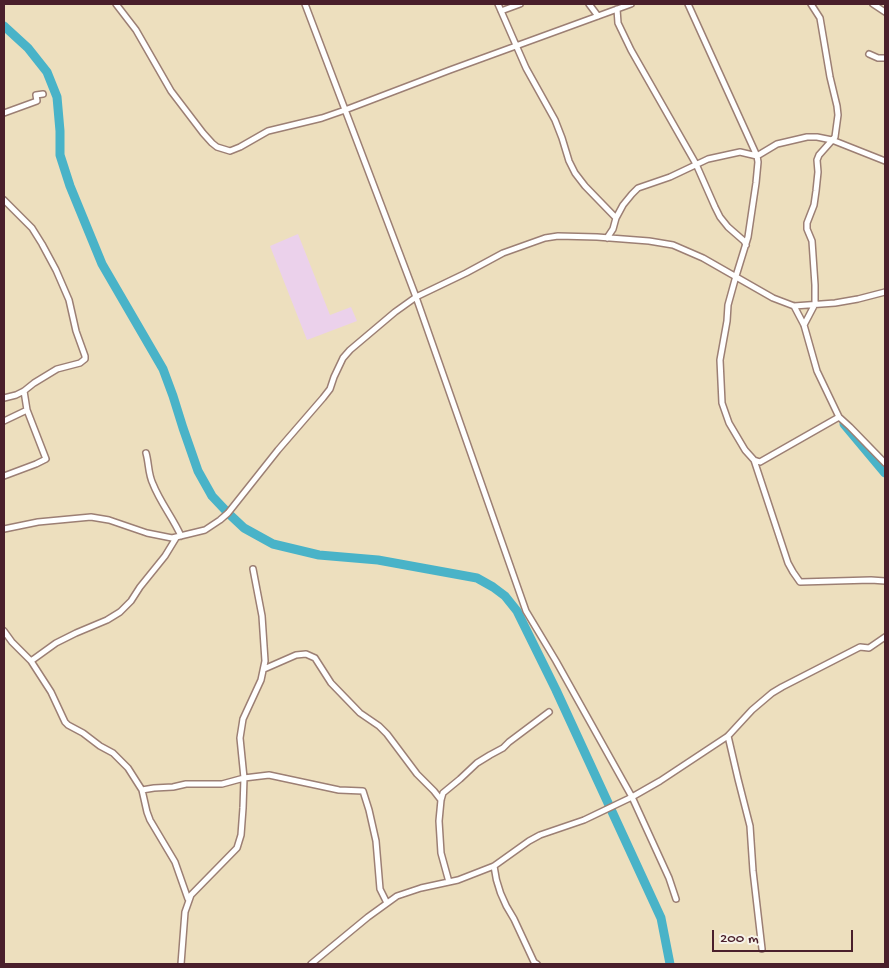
<!DOCTYPE html>
<html>
<head>
<meta charset="utf-8">
<style>
  body { margin:0 }
  #map { position:relative; width:889px; height:968px; overflow:hidden; background:#eddfbe; font-family:"Gochi Hand",sans-serif }
  canvas { display:block }
  .frame { position:absolute; inset:0; border:5px solid #4a1f2b; pointer-events:none }
  .scale { position:absolute; left:712px; top:930px; width:141px; height:22px; box-sizing:border-box; border:2px solid #4a1f2b; border-top:0; padding-left:6px; font-size:15px; line-height:18px; white-space:nowrap; color:#4a1f2b; -webkit-text-stroke:4px #f7f3e8; paint-order:stroke }
</style>
</head>
<body>
<div id="map">
<canvas width="889" height="968"></canvas>
<div class="frame"></div>
<div class="scale">200 m</div>
</div>
<script>
const context = document.querySelector('canvas').getContext('2d');
context.lineJoin = 'round';
function fill(path, color) {
  context.fillStyle = color;
  context.fill(path, 'evenodd');
}
function strokePath(path, color, width, dash) {
  context.strokeStyle = color;
  context.lineWidth = width;
  context.lineCap = dash ? 'butt' : 'round';
  context.setLineDash(dash || []);
  context.stroke(path);
}
fill(new Path2D(`
  M298,234L330,315L351,307L357,321L307,340L270,246Z`), '#ebd1eb');
strokePath(new Path2D(`
  M4,26L28,48L47,72L57,97L60,131V155L70,186L102,264L163,369L173,396L183,428L198,471L212,496L228,513L244,528L273,544L319,555L378,560L477,578L493,587L505,596L517,611L556,690L661,918L670,964
  M844,424L885,473`), '#49b3c8', 9);
const minor = new Path2D(`
  M116,4L136,30L171,91L203,133L212,143L217,147L230,151L240,147L268,131L322,118L345,110L450,70L631,4
  M305,4L416,297L526,611L556,661L632,797L669,878L676,899
  M498,4L526,68L555,120L562,138L569,161L575,173L585,186L616,218
  M589,4L598,16
  M873,4L885,12
  M617,9L618,23L631,50L696,164L715,207L720,217L728,227L744,241L746,245
  M501,11L520,4
  M869,54L878,58H885
  M4,113L37,101L36,95L43,94
  M4,200L32,228L42,244L56,270L69,300L76,331L85,356V359L80,363L57,369L34,383L24,391L16,395L4,398
  M607,238L613,229L616,218L623,205L632,194L638,188L670,177L708,159L740,152L757,156L688,4
  M794,306L804,325L817,371L839,417L850,427L885,463
  M804,325L815,304V285L812,241L807,229V223L814,205L816,191L818,172L817,160L819,155L835,137L838,115L837,106L830,77L820,18L811,4
  M839,417L760,462L754,460L745,450L729,423L722,403L720,360L727,321L728,305L736,276L748,237L756,183L758,162L757,156L777,144L807,137H817L832,140L885,161
  M4,421L27,410
  M146,453C149,463 148,474 153,484C160,502 173,518 181,536
  M754,460L788,563L793,572L800,582L871,580L885,581
  M4,476L36,464L46,459L27,410L24,391
  M4,529L38,522L91,517L109,520L147,533L172,538L205,530L220,520L228,513L278,450L323,398L330,389L334,377L343,358L350,350L395,312L416,297L466,273L503,253L545,238L558,236L597,237L649,241L673,245L703,258L773,298L794,306L835,303L858,299L885,292
  M4,631L12,642L31,661L51,692L65,722L68,725L83,733L100,746L113,753L128,768L142,790L147,812L150,820L175,862L188,899
  M31,661L56,643L76,633L107,620L120,612L131,601L140,587L165,556L176,538
  M264,669L296,655L306,654L315,658L331,683L360,713L379,726L387,734L417,774L434,791L441,800
  M728,736L738,779L750,826L753,871L762,949
  M142,790L154,788L173,787L186,784H222L244,778L269,775L339,790L363,791L369,810L376,841L380,889L387,903
  M494,866C496,884 504,904 514,919L534,962L537,964
  M449,882L441,853L439,821L441,800L443,793L460,779L477,763L490,755L503,748L509,742L549,712
  M181,964L185,912L191,895L237,848L241,835L243,808L244,778L240,738L243,719L261,680L265,661L262,616L253,569
  M311,964L368,917L397,896L421,888L458,880L494,866L529,841L540,835L584,820L632,797L660,781L728,736L752,710L772,693L782,687L860,647L869,648L885,637`);
strokePath(minor, '#9c7f74', 8);
strokePath(minor, '#fff', 5);
</script>
</body>
</html>
